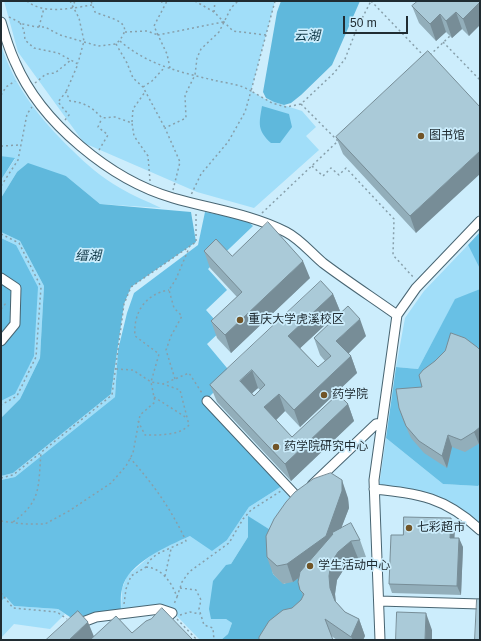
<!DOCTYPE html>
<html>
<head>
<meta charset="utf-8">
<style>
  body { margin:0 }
  #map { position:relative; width:481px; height:641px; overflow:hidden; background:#ccedfc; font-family:Arial,sans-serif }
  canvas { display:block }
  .frame { position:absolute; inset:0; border:2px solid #202c32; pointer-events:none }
  .scale { position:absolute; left:343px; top:16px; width:65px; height:18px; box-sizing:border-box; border:2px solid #202c32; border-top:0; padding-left:5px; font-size:12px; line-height:14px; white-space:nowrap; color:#202c32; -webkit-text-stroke:3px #ccedfc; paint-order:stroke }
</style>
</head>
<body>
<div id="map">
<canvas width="481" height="641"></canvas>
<div class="frame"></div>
<div class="scale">50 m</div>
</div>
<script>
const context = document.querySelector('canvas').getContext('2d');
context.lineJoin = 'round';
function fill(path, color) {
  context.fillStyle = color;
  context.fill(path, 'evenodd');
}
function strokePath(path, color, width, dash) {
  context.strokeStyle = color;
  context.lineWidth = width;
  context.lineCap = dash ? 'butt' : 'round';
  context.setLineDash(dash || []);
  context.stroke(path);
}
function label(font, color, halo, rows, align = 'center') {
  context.font = font + ' Arial,"Noto Sans SC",sans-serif';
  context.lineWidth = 3.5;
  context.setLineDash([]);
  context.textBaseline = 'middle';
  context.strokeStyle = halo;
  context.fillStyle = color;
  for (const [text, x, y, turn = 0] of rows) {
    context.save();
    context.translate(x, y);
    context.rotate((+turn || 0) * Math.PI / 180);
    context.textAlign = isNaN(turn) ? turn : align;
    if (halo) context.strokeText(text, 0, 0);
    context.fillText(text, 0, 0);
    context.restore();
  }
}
fill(new Path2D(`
  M4,1H275L251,91L265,99L302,111L316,127L306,136L319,150L254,208L197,192L84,143L18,52Z
  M1,45C15,88 40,119 72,150C86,164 102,178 120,188C133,196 147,201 161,208L100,204L66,176L17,172L1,198V180L15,159L1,156Z
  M1,232L20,241L44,286L40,358L20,399L1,418V401L15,394L16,245L1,238Z
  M468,245L480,269V289L455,300L418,369L396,367L405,318L424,291Z
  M118,350L115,397L15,477L1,480V476L13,473L111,394Z
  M386,438L443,484L478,486L480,484V525C446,494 423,491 379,486Z
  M282,486L297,502L277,534L248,517V537L231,564L226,619L232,623L228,634L221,640H200L173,612L121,611L122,589L127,576L156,551L190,536L227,540L249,507Z
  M6,597L14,606L58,609L65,614L50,629L14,624L1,638V601Z`), '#a1def9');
fill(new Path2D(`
  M1,156L15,158L1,180Z
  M205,212L247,220L253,226L208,269L227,290L206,310L223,329L207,344L232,374L204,402L282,486L249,507L227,540L212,551L190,536C168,546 127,563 122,589C120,596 121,604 121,611L76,621L58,609L14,606L6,597L1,601V480L15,477L115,397L118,350L127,313L134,293L198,245Z
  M480,232V269L468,245Z
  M1,238L16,245L38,287L34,356L15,394L1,401Z
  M480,289V484L478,486L443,484L386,438L396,367L418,369L455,299Z`), '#68c0e5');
fill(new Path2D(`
  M281,1H360L332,65L301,95L291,103L284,105L274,102L266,98L263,92L277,12Z
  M262,106L289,114L292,127L280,143H271C257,130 259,124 262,106Z
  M28,163L66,176L100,204L191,212L196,242L131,287L124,304L111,394L13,473L1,476V418L20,399L40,358L44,286L20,241L1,232V198L17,172Z
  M248,516L280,536L271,563L273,574L284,584L307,571L304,600L268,640H221L228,634L232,623L226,619H211L209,609L213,581L226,565L231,564L248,537Z`), '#5fb8dc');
const minor = new Path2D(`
  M1,22C5,36 9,49 15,62C41,123 111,180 173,198C211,209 251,214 286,232C300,239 311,253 323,263C347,281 373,298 397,315
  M1,278L16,288L15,324L1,341
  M207,401L298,498L302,494
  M312,485L376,424L382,423
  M374,489C420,494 445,497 480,530
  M379,601L480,604
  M58,640L75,625L96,617L160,609L172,613L161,623
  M380,640L374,480L397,315L416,288L480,221`);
strokePath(minor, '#486572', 11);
strokePath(new Path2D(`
  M27,1C43,15 72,8 92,5
  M70,1L79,18L84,41L78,63
  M161,1L164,5
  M195,1L214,12L233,31L266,35
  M275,1L251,91L272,103L286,107L301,104L334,73L345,59L357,28L371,1
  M371,1L424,56
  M72,8L75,1
  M214,12L215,1
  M9,17L23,24L36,27H45L60,35L98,46L116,44C139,21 110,19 95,12L91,1
  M20,23L24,30L25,40L34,48L58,53L78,64L66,92
  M39,27L44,8
  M125,32L147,31L158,35
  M158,35L154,26L167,1
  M120,41C146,64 179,72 213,80C225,83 240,84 251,91L245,112L228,142L201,174L191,195
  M443,42L480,80
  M116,44L127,63L133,78L143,87L165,128
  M430,55L450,36
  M170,68L167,54L158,35L223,22
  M35,83L46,74L55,73L71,60
  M143,87L152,81L165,67
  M1,95L6,87L15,81
  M301,104L338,141
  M65,120L69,115L58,102L66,92L70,101C84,102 93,108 102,118L115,117L132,123L134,136L148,156L150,181
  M132,122L133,109L145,92
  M1,146L20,145
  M99,150L108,135L98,127L102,118
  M312,166L323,176L331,168L339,175L346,168L394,219L393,255L414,278
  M1,186L18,160L27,114L32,107
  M173,190L180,162L165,128L186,118L185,95L195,75L197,58L201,49L219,32L231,8L238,1
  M262,213L338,141
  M1,234L19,243L41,287L36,357L17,396L1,405
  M1,309L6,303
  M116,369L133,370L151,382L163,384L189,373L202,393
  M175,379L166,350L171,336L182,316L174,308L169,290L176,279L189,248
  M154,397L187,418
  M138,421L145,435C158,435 179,436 189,425L180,390L163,384
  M1,478L13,475L112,395L124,304L131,287L196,242V213
  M1,521L24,524H45L69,511L111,483L126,466L133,453L140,415L155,402L151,382L159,354L135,336C133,313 145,294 169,290
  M13,522C42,501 38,486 41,453
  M146,567C162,568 172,583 177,597L174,604
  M165,576L171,549
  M180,588L196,590L201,600L199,609L204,625L213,628L214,640
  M1,593L13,608L57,612L67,619
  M177,597L182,582L189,572L229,543L243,519L251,510L281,491
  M124,604L126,589L131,576L146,567L149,561L157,554L186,541C171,509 154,485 130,458
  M180,615L190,612L200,614
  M177,619L197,640`), '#879faa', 1.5, [2, 3]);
strokePath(minor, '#fff', 9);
fill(new Path2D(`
  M480,1L469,36L462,29L452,38L446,32L436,41L419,23L412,6Z
  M428,51L416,233L343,154L336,137Z
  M204,251L232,256L310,278L231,353L217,338L211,321L237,297L210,268Z
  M333,294L340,311L300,348L318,367L325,361L320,355L314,338L366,336L348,354L351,356L357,373L300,427L285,411L276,420L292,437L348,404L354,421L291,481L217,402L210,385ZM258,388L260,390L254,396L252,393Z
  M480,350V443L465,452L452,447L447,468L424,453L411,438L403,420L399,408L422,387Z
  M348,498L349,508L341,528L360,540L366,557L358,558L344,569L337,580L335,594L336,602L345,612L359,619L365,636L363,640H337L292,608L301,600L303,596L298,582L299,578L293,582L283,584L273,574L267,557Z
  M455,528L454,538L463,547L461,595L392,593L389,584L403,535Z`), '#92aeba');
fill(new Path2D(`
  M480,2V25L469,36L463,19Z
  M456,12L462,29L452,38L446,21Z
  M440,14L446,32L436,41L430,24Z
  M480,151V174L416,233L410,216Z
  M303,261L310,278L231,353L225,335Z
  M333,294L340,311L295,353L288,336Z
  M360,319L366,336L343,359L336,341Z
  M351,356L357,373L300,427L294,410Z
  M252,370L258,388L247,398L240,381Z
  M279,394L285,411L271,425L264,407Z
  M348,404L354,421L291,481L285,464Z
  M480,427V443L479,444L474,432Z
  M448,435L452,447L447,468L442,456Z
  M342,480L348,498L349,508L336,542L333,534L332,533L336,543L332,553L293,582L287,564Z
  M451,518L455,528L454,547L450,538Z
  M459,538L463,547L461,595L457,586Z
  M351,541L358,558L344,569L337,580L335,594L336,605L330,588L329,576L331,563L338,552Z
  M426,613L432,630V640H425Z
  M359,619L365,636L363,640H353L351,637Z
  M88,622L95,639L94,640H69Z`), '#778d97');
const building = new Path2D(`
  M418,1H480V2L463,19L456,12L446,21L440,14L430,24L412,6Z
  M428,51L480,107V151L410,216L336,137Z
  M268,222L303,261L225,335L211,321L242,292L204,251L216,239L232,256Z
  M321,281L333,294L288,336L318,367L331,356L314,338L348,306L360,319L336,341L351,356L294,410L279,394L264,407L292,437L338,394L348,404L285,464L210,385ZM252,370L265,385L254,396L240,381Z
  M451,333L465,338L477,347L480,350V427L474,432L461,440L448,435L442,456L419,441L406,426L399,408L396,389L422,387L419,375L423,370L435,361L445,351Z
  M331,473L342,480V491L326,536L287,564L277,566L267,557L266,536L274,519L286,502L295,492L313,479Z
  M404,517L451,518L450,538H459L457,586L389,584L391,535H403Z
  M351,523L360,540L351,541L338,552L331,563L329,576L330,588L335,601L345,612L359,619L351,637L325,619L333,640H259V637L269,621L283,610L292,608L301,600L304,594L300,590L298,582L300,572L333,534L332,533Z
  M477,599H480V640H475Z
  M162,608L193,640H90L116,616L132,633L146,621L151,619Z
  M78,611L88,622L69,640H46Z
  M397,612L426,613L425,640H396Z`);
fill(building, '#aacad8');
strokePath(building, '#778d97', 1);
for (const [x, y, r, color] of [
  [421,136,4,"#715528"],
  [240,320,4,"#715528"],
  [324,395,4,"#715528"],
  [276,447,4,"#715528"],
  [409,528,4,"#715528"],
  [310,566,4,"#715528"]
]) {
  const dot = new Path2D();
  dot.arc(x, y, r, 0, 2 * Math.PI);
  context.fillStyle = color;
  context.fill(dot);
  strokePath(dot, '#ccedfc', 1.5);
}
label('12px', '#202c32', '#ccedfc', [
  ["图书馆",429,136],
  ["重庆大学虎溪校区",248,320],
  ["药学院",332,395],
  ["药学院研究中心",284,447],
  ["七彩超市",417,528],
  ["学生活动中心",318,566]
], 'left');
label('italic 13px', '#0f3847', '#ccedfc', [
  ["云湖",307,36],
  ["缙湖",88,256]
]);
</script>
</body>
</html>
